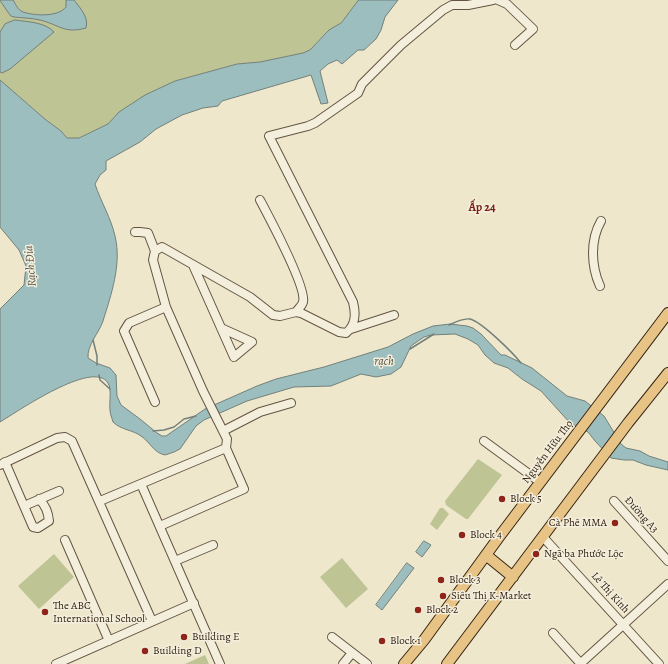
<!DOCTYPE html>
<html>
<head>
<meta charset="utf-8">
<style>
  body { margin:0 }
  canvas { display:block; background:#eee7cb }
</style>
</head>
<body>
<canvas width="668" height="664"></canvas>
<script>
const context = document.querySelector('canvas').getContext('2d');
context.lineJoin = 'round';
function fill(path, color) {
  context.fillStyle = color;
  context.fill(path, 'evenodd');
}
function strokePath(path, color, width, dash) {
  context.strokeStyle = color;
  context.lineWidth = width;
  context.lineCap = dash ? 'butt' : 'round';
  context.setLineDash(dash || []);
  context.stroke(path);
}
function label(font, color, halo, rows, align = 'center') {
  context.font = font + ' Alegreya,serif';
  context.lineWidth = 3;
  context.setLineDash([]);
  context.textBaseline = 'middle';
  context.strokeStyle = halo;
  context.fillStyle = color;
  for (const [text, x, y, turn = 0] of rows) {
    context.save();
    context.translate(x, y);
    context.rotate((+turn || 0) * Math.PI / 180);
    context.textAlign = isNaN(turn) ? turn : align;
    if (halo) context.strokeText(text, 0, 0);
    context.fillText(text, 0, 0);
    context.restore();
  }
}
fill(new Path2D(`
  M0,0H359L341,23L329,30L310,50L303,53L260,62L237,64L175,81L145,95L119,112L108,124L79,138H67L61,131L46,120L0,80Z
  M478,459L502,475L468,519H466L446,505L445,501Z
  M440,508H443L449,514L437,530L430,524Z
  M54,554L74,577L39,609L18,586Z
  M342,558L368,589L346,608L320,577Z
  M205,655L209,664H185Z`), '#bec493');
const water = new Path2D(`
  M0,0H13C16,5 18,10 23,12C35,16 58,17 66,7V0H74C80,8 89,17 86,28C64,34 60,25 40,20C32,18 22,18 14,17L11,16Z
  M359,0H398L385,17L381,30L376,39L364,50H358L342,64L337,60L328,64L320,71L328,103L321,104L311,75L222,101L218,106L203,108L182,115L156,129L140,142L106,161V170L100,175L95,184C101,202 111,218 115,236C122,264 111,295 103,321C99,333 87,345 88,358L96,363L110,368L116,375L117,396L121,405L140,419L157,433L162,436H166L205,409L257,386L276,379L324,367L388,347L413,334L433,326L450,324L467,326L473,328L481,334L501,355H505L532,368L567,396L585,401L604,416L621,444L626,448L640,451L649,456L668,462V470L646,465L633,460H624L611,458L595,441L588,432L570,423L541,391L522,379L508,368L494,363L485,355L478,345L468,339L455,334L431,335L424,337L418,341L411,346L401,367L391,374L376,377L361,374L331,386L294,387L247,401L204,420L196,426L180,449L174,452L165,455C154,453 150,442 141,436C133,430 121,430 113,422C112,418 110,414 110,410C109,402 112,390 108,383C93,359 17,412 0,422V309L24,285L26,266L19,250L0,227V80L46,120L61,131L67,138H79L108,124L119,112L145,95L175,81L237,64L260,62L303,53L310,50L329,30L341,23Z
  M15,20C28,22 45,22 54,32L10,69L2,73L0,72V32L5,24Z
  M424,541L431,545L422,557L416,552Z
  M407,563L414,568L382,610L376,605Z`);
fill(water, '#9cbebe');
strokePath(water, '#73807a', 1);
strokePath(new Path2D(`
  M449,325C455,322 463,318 470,319C482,322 513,353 521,363
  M93,340L97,356V365
  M410,349L434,334
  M99,375L100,380L110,389
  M153,431L164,430L174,427L184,419L196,416`), '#73807a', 1.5);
const minor = new Path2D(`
  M498,0L507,4L533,29L515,45
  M260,200C269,217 307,288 303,302C302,306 298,309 296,312
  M135,232H140L148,233L155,251L153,260L166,307L203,391L227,439L226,448L244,489L160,526
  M155,251L162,247L250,297L273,315L280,316L296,312L301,313L339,332L346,333C356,325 356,314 353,302L269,136L308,126L315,123L358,93L362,84L401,45L443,10L452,5H468L493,0
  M193,265L234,357L252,342L221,328
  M600,286C591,266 590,240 601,221
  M351,329L394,315
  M155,402L124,331L129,323L166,307
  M223,431L260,412L291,403
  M484,441L540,482
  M5,462L33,527L38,528L49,521C48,512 46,506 39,499
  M0,465L57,438L65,437L72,441L152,621
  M141,484L220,664
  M100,501L226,448
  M614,501L668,561
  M24,506L59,491
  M543,537L659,664
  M65,540L109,641
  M175,561L213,545
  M553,633L581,664
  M332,637L367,664
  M56,664L194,603
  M343,664L352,653
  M580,664L668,584`);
const major = new Path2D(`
  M486,555L513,577
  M404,664L424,640L499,537L668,313
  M447,664L628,423L668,373`);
strokePath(minor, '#645442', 10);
strokePath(major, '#362314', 12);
strokePath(minor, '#f4efdd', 8);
strokePath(major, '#e7c486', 10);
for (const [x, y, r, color] of [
  [502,499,4,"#8f2418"],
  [615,523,4,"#8f2418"],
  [462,535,4,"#8f2418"],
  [536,554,4,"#8f2418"],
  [441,580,4,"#8f2418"],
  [443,596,4,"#8f2418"],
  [418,610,4,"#8f2418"],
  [45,612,4,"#8f2418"],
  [184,637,4,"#8f2418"],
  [382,641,4,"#8f2418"],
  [145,651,4,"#8f2418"]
]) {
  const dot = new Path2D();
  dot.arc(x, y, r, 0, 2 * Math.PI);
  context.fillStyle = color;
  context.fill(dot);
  strokePath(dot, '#f4efdd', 1.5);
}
label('11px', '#362314', '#f4efdd', [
  ["Nguyễn Hữu Thọ",548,452,-53],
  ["Đường A3",641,515,48],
  ["Lê Thị Kỉnh",610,593,48]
]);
label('11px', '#362314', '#f4efdd', [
  ["Block 5",510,499],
  ["Cà Phê MMA",607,523,"right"],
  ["Block 4",470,535],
  ["Ngã ba Phước Lộc",544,554],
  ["Block 3",449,580],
  ["Siêu Thị K-Market",451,596],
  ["The ABC",53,606],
  ["International School",53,619],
  ["Block 2",426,610],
  ["Building E",192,637],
  ["Block 1",390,641],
  ["Building D",153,651]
], 'left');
label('bold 12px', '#7a1f14', '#f4efdd', [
  ["Ấp 24",482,208]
]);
label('italic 12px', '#555247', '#f4efdd', [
  ["Rạch Đỉa",31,266,-95],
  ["rạch",384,362]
]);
</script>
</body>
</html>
